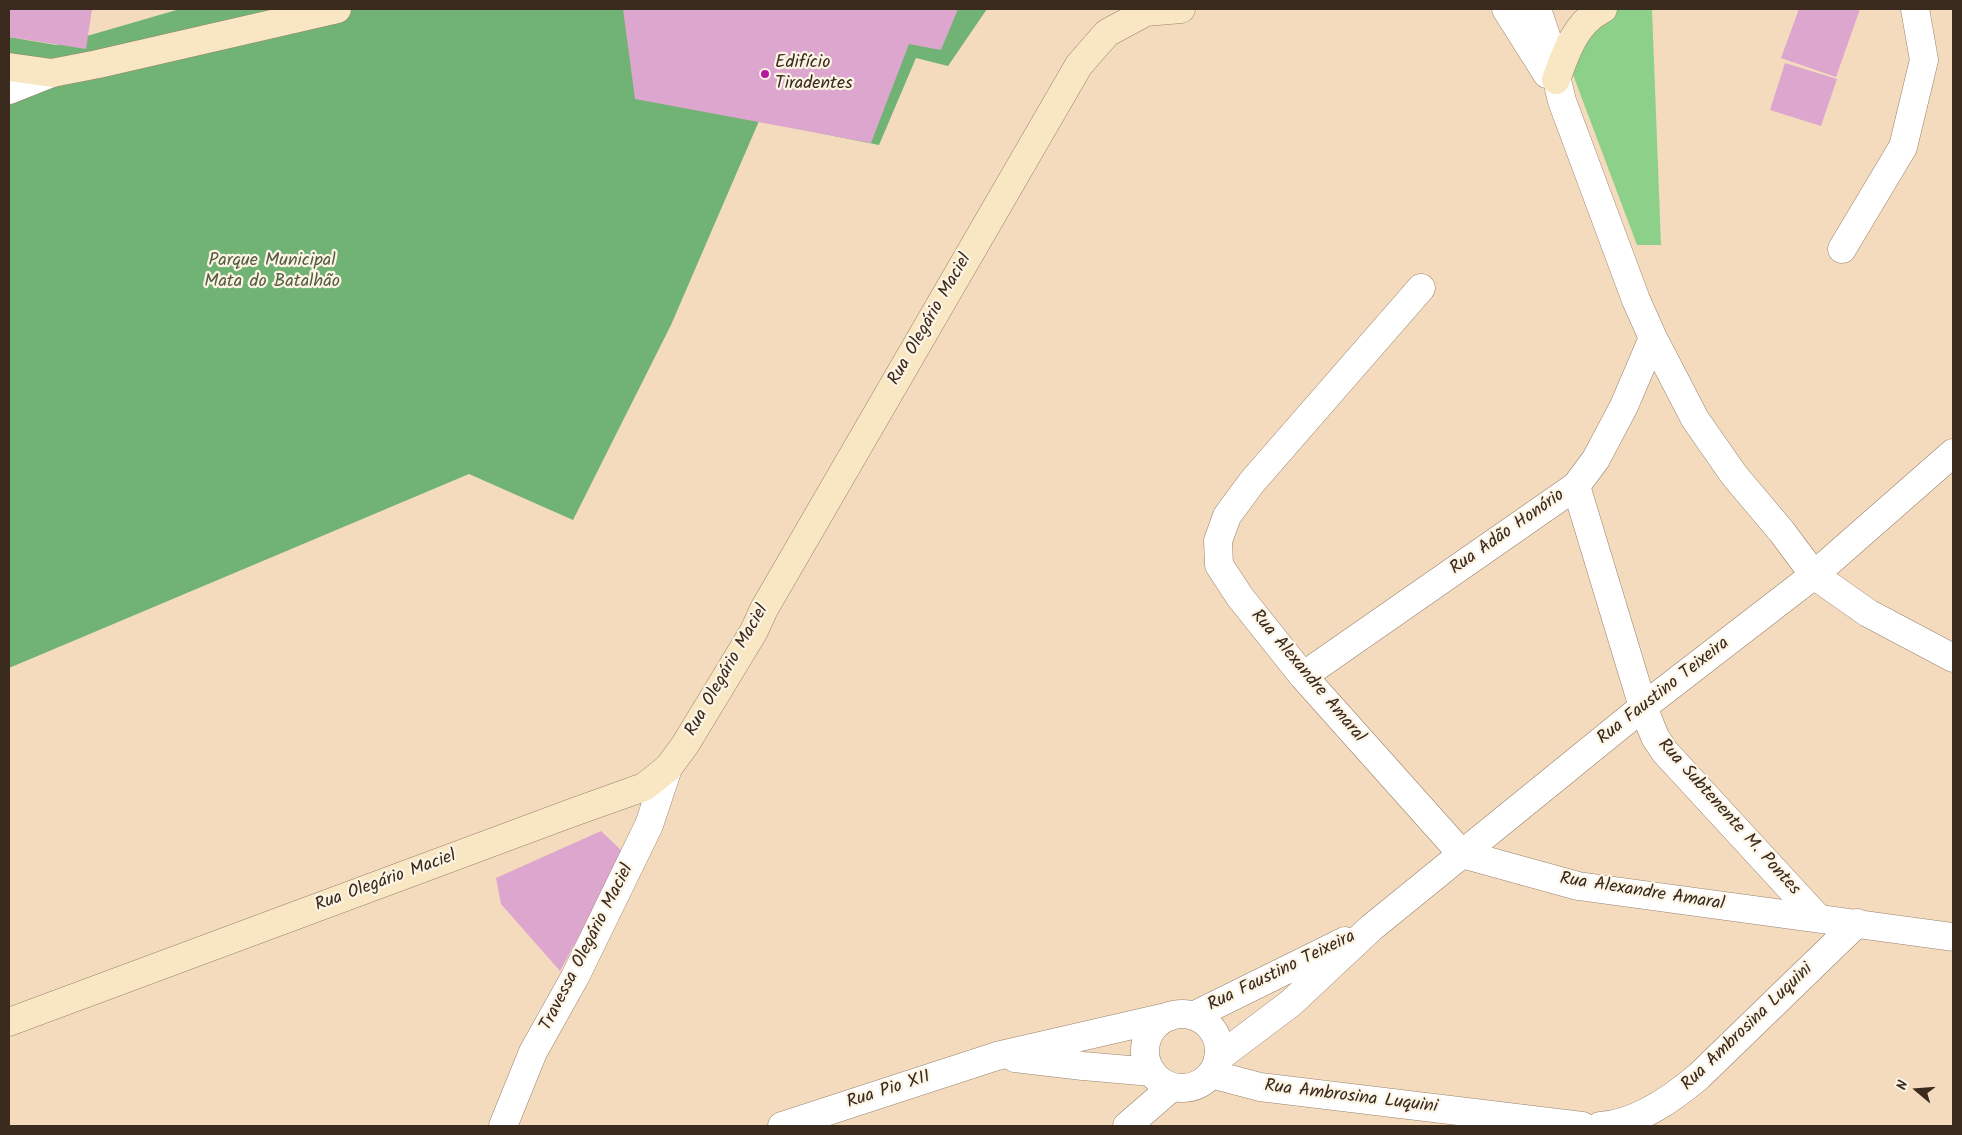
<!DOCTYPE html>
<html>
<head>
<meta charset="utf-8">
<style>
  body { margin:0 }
  #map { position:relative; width:1962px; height:1135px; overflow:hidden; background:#f4dbbd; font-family:Kalam,sans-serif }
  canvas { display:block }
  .frame { position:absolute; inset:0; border:10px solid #3b2a1e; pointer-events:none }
  .north { position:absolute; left:1892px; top:1065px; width:50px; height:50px; -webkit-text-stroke:4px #fcf5e5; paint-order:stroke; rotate:288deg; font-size:14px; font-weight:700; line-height:20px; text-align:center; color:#3b2a1e }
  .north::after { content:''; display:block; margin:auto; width:18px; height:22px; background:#3b2a1e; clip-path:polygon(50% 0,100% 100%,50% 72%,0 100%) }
</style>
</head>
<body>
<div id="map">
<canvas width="1962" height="1135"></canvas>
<div class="frame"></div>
<div class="north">N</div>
</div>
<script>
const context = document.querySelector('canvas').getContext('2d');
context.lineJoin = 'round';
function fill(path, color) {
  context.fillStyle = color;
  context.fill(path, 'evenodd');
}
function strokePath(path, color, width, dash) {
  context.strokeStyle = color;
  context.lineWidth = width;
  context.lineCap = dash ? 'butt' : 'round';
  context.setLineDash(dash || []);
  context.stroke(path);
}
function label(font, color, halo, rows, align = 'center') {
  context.font = font + ' Kalam,sans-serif';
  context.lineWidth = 4.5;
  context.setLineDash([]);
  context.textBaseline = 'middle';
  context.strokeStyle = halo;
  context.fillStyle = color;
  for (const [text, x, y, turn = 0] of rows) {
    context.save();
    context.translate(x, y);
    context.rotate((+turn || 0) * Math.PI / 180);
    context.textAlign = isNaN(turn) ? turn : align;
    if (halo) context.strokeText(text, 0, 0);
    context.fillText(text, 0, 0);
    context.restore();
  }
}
fill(new Path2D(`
  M1652,9L1661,245H1637L1572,72L1573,52L1614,10Z`), '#8cd089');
fill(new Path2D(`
  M180,9H987L948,66L916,58L879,145L759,121L671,325L573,520L469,474L9,668V37L56,45Z`), '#71b275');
fill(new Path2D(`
  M9,9H92L86,49L9,37Z
  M623,9H958L941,50L909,44L871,143L635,99Z
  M1799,9H1860L1836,77L1781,58Z
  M1785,63L1837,79L1821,126L1770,110Z
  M601,831L624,853L560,971L501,904L496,878Z`), '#dda6ce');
const street = new Path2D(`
  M1506,9L1547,74
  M1537,9L1548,42L1562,101L1636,300L1653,338L1695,419L1734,475L1782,532L1814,575L1868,613L1953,658
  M9,90L52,73
  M1842,249L1903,147L1924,60L1915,9
  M1421,288L1252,482L1227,516L1218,541L1219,565L1240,597L1303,676L1462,854L1578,886L1953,937
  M1576,486L1643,707L1655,737L1665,752L1817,917
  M1303,676L1576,486L1596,459L1624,406L1653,338
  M1145 1051a37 37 0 1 1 74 0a37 37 0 1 1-74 0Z
  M1193,1016L1345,941
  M1015,1058L1083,1066L1152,1072
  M1218,1058L1291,1003L1371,928L1462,854L1643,707L1814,575L1953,453
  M1211,1074L1260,1087L1582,1126
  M503,1126L533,1052L575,977L649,825L668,768
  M782,1126L997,1056L1171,1016
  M1127,1126L1172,1087
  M1600,1126C1637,1124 1672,1099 1699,1076L1857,923`);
const secondary = new Path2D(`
  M9,67L52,73L98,64L337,9
  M1556,80C1566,52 1575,23 1603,9
  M9,1022L574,812L644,787L668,768L685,745L754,631L764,609L1079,65L1107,33L1146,12L1181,9`);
strokePath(street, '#98826e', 29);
strokePath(secondary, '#98826e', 29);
strokePath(street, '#fff', 28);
strokePath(secondary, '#f9e7c3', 28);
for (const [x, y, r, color] of [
  [765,74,5,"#b5179e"]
]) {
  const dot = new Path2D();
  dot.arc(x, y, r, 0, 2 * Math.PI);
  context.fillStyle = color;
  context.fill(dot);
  strokePath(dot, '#fcf5e5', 2);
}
label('18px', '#3b2a1e', '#fcf5e5', [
  ["Edifício",775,64],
  ["Tiradentes",775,85]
], 'left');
label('18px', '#535c3e', '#fcf5e5', [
  ["Parque Municipal",272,262],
  ["Mata do Batalhão",272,283]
]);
label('18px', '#3b2a1e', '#fcf5e5', [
  ["Rua Olegário Maciel",931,320,-60],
  ["Rua Adão Honório",1508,533,-35],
  ["Rua Olegário Maciel",728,671,-60],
  ["Rua Alexandre Amaral",1307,677,50],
  ["Rua Faustino Teixeira",1664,692,-38],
  ["Rua Subtenente M. Pontes",1728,818,48],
  ["Rua Olegário Maciel",386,882,-20],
  ["Rua Alexandre Amaral",1642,893,9],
  ["Travessa Olegário Maciel",588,948,-63],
  ["Rua Faustino Teixeira",1282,972,-26],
  ["Rua Ambrosina Luquini",1748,1028,-44],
  ["Rua Pio XII",889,1091,-18],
  ["Rua Ambrosina Luquini",1351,1098,7]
]);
</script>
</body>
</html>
